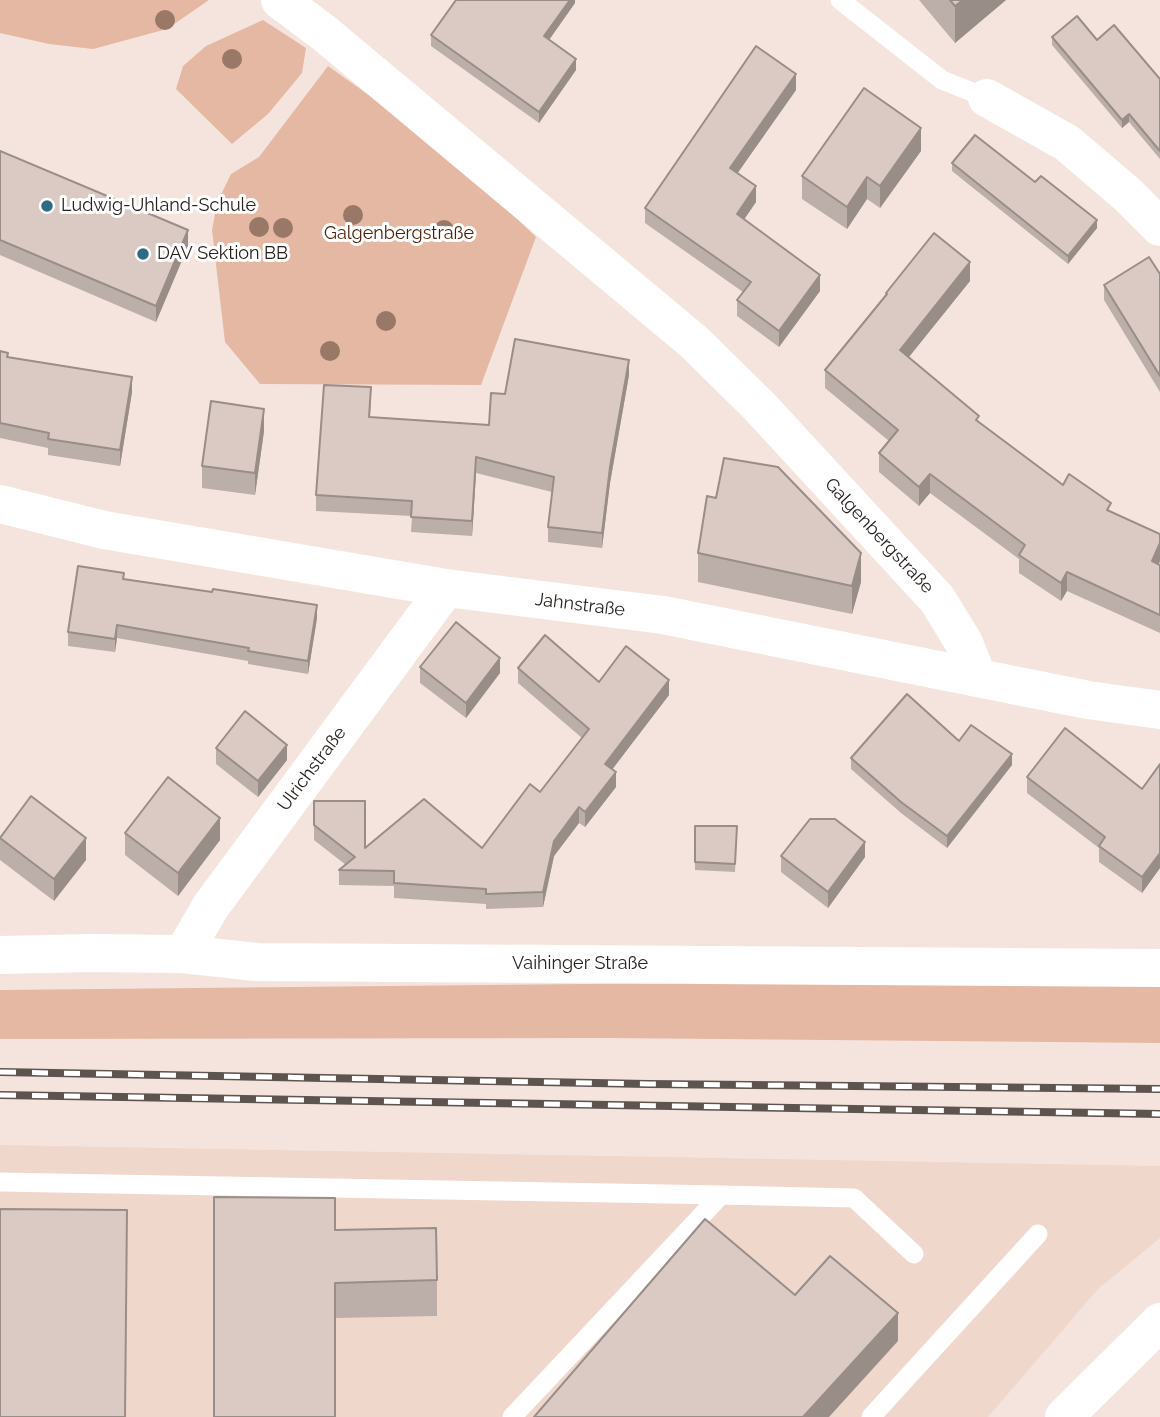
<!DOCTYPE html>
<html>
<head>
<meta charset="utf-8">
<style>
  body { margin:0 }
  canvas { display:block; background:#f5e4dd }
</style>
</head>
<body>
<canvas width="1160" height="1417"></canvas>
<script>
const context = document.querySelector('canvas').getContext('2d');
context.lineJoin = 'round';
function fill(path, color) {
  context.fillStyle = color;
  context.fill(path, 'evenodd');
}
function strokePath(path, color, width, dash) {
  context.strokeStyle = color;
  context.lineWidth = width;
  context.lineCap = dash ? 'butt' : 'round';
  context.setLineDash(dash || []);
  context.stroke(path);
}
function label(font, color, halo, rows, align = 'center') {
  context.font = font + ' Raleway,sans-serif';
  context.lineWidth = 6;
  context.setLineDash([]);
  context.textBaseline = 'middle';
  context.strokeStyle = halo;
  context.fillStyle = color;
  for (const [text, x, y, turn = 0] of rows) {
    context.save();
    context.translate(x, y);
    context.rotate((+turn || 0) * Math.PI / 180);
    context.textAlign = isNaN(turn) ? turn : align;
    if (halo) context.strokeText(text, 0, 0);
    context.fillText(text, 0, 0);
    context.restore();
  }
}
fill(new Path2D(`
  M0,1145L1160,1166V1238L1098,1289L988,1417H0Z`), '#f0d7cc');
fill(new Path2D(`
  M0,0H209L167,29L93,49L49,44L0,33Z
  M263,20L306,48L302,73L268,114L232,144L176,89L183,66L206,46Z
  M328,66L443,148L536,237L481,385L260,384L225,342L212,230L217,203L231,174L259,157Z
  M972,980L1160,984V1043L607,1038L0,1039V990Z`), '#e5b8a4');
strokePath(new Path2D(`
  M840,0L942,80L987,98
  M0,1182L721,1195L512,1417
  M721,1195L854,1198L914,1254
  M871,1417L1038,1234`), '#fff', 19);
strokePath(new Path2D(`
  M280,0L324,33L694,342L760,407L937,599L964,643L978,678
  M987,98L1067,143L1128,195L1160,227
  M0,504L104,530L446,588L663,615L1088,700L1160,710
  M183,954L211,906L446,588
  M0,955L90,953L183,954L256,962L1160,968`), '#fff', 38);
strokePath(new Path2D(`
  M1064,1417L1160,1322`), '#fff', 38);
const rail = new Path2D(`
  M0,1072L648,1084L1160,1089
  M0,1095L1160,1114`);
strokePath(rail, '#5d5450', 8);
strokePath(rail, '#fff', 5, [16]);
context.fillStyle = '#997867';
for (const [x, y] of [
  [165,20],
  [232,59],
  [353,215],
  [259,227],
  [283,228],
  [444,230],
  [386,321],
  [330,351]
]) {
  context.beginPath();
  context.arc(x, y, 10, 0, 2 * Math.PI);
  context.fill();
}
fill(new Path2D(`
  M575,0V3L549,40L576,70L539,123L431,46V35Z
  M919,0H1006L955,43Z
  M1052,37L1097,40L1160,79V159L1129,122L1122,128L1052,45Z
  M796,90L737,173L756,202L744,219L820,291L779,347L737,316V300L743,292L645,223V208Z
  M0,151L188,246L156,322L0,255Z
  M921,151L880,208L867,199L847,229L802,199V176Z
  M952,163L1035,182L1097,228L1068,264L952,171Z
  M1160,274V392L1104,300V285Z
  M970,281L909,357L979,422L1063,485L1111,512L1160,534V561L1159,564L1160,565V633L1067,591L1061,601L1019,573V559L930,493L919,506L879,472V453L889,441L825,388V370L886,296V293Z
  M0,351L8,357L132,392L120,466L48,455V448L0,438Z
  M629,375L610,483L602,548L548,542V527L552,492L476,473L472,536L411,532L412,516L316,511V495L371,403L370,417L489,425L505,394Z
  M264,431L255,495L202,488V466Z
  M716,498L861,582L852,614L698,582V553Z
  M124,579L317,618L308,674L248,664V661L117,638L115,652L68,646V632Z
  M420,667L500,673L466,718L420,683Z
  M518,668L669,695L612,769L616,787L585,827L579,823L554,856L543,907L486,909V904L394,898V886L339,885V870L346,865L314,840V801L365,848H482L540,792L582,738L518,683Z
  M216,748L287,760L258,797L216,764Z
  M851,758L1012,765L947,848L901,813L851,769Z
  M1160,764V868L1142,893L1099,862V848L1027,793V777L1142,789Z
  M695,826H737L735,872L695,870Z
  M125,833L220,840L178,896L125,855Z
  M0,836L86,860L54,901L0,860Z
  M781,856L865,857L828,908L781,872Z
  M335,1230L437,1280V1316L335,1318Z`), '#bcaea8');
fill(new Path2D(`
  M570,0H575V3L544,47V36Z
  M963,0H1006L955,43V6Z
  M576,59V70L539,123V112Z
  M796,74V90L730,184V168Z
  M1129,114V122L1122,128V120Z
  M921,128V151L880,208V186Z
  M867,177V199L847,229V207Z
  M756,186V202L737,230V214Z
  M1097,220V228L1068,264V256Z
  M188,230V246L156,322V306Z
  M970,262V281L900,368V350Z
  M820,275V291L779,347V331Z
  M629,360V375L610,483L602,548V533L610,467Z
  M132,377V392L120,466V450Z
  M264,409V431L255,495V473Z
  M476,457V473L472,536V521Z
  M930,474V493L919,506V487Z
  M1160,543V561L1152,580V561Z
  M861,553V582L852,614V586Z
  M1067,572V591L1061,601V583Z
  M317,605V618L308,674V661Z
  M117,625V638L115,652V639Z
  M500,658V673L466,718V703Z
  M669,680V695L605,779V764Z
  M287,745V760L258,797V781Z
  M1012,754V765L947,848V836Z
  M616,772V787L585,827V812Z
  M579,807V823L554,856L543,907V892L554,841Z
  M220,818V840L178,896V873Z
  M86,838V860L54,901V879Z
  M865,842V857L828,908V892Z
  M1160,853V868L1142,893V877Z
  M898,1313V1341L829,1417H803Z`), '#998d88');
const building = new Path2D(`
  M456,0H570L544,36L576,59L539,112L431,35Z
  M950,0H963L955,6Z
  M1077,16L1097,40L1114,25L1160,79V151L1129,114L1122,120L1052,37Z
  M756,46L796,74L730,168L756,186L737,214L820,275L779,331L737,300L751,282L645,208Z
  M864,88L921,128L880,186L867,177L847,207L802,176Z
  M975,135L1035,182L1041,176L1097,220L1068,256L952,163Z
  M0,151L188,230L156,306L0,240Z
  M934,233L970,262L900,350L979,416L976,420L1063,485L1069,474L1111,503L1107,510L1160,534V543L1152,561L1160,565V615L1067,572L1061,583L1019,555L1025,545L930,474L919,487L879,453L898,430L825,370L887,294L886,293Z
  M1149,257L1160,274V376L1104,285Z
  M515,339L629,360L610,467L602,533L548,527L554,477L476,457L472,521L411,517L412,501L316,495L324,385L371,387L369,417L489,425L491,393L505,394Z
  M0,351L8,353L7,357L132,377L120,450L48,439L49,433L0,423Z
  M211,401L264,409L255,473L202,466Z
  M724,458L778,467L861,553L852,586L698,553L707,496L716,498Z
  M78,566L124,573L123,579L212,592L213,589L317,605L308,661L248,651L249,648L117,625L115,639L68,632Z
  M456,622L500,658L466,703L420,667Z
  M545,635L599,682L626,646L669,680L605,764L616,772L585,812L579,807L554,841L543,892L486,894V889L394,883V871L339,870L355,857L314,825V801H365V848L424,799L482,848L530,784L540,792L589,729L518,668Z
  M907,694L959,741L971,725L1012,754L947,836L901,802L851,758Z
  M245,711L287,745L258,781L216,748Z
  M1065,728L1142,789L1160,764V853L1142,877L1099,846L1105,837L1027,777Z
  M168,777L220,818L178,873L125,833Z
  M31,796L86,838L54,879L0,838Z
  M810,819H835L865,842L828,892L781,856Z
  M695,826H737L735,864L695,862Z
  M214,1197L335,1198V1230L436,1228L437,1280L335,1283V1417H214Z
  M0,1209L127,1210L125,1417H0Z
  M705,1219L795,1295L830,1256L898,1313L803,1417H534Z`);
fill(building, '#dbcac3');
strokePath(building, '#998d88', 2);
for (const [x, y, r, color] of [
  [47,206,7,"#2f6c83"],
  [143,254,7,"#2f6c83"]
]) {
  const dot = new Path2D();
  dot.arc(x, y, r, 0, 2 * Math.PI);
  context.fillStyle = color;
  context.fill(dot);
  strokePath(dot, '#fff', 2.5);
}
label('18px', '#28221f', '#fff', [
  ["Ludwig-Uhland-Schule",61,206],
  ["DAV Sektion BB",157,254]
], 'left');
label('18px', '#4d1f06', '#fff', [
  ["Galgenbergstraße",399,234]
]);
label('18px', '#28221f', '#fff', [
  ["Galgenbergstraße",879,536,47],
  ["Jahnstraße",580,605,7],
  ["Ulrichstraße",312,769,-53],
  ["Vaihinger Straße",580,964]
]);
</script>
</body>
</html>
